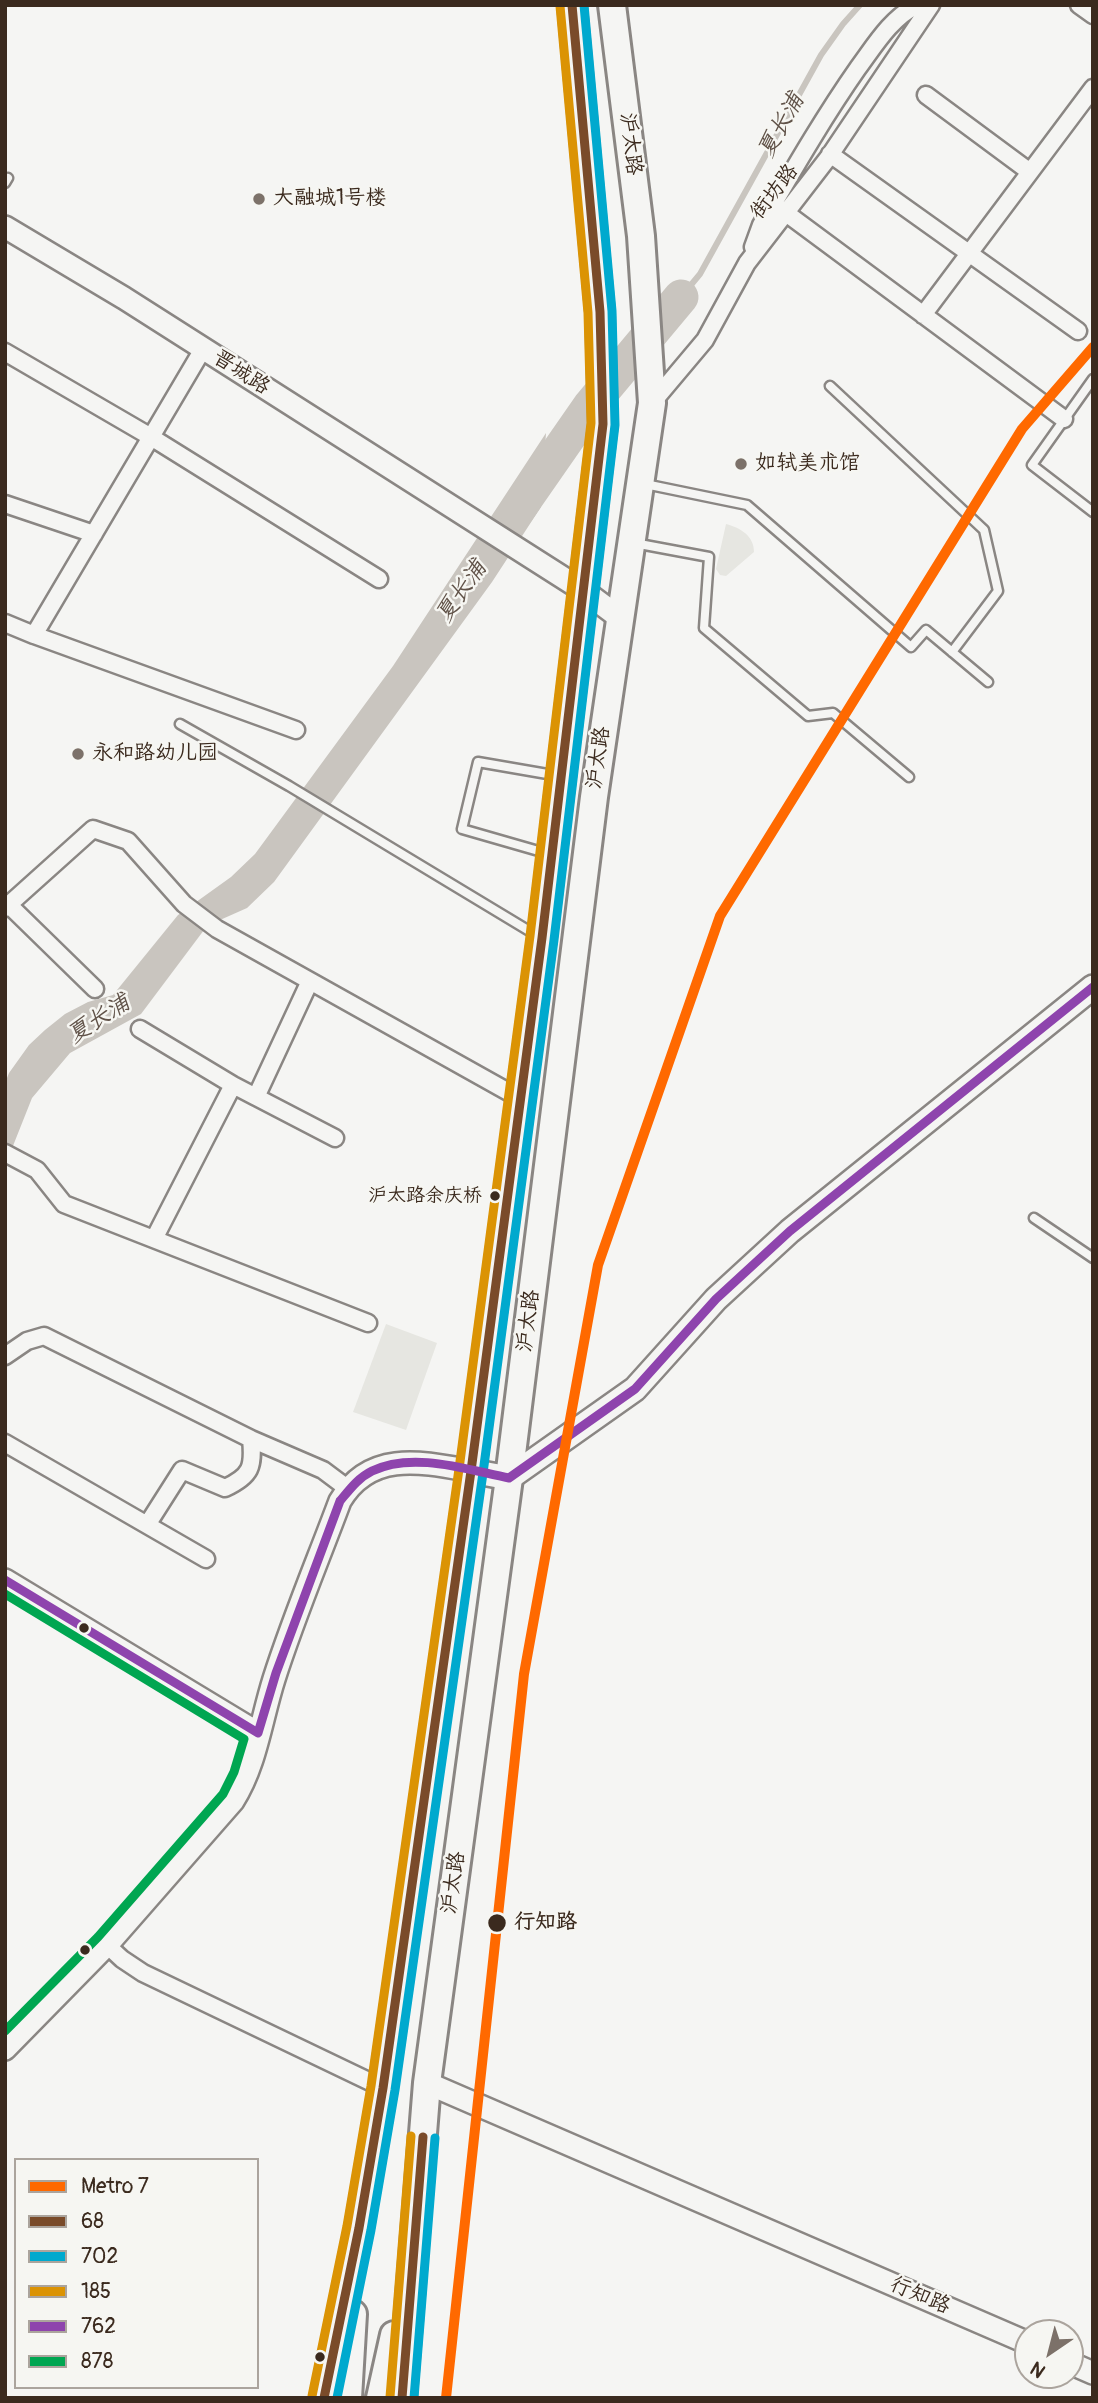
<!DOCTYPE html>
<html>
<head>
<meta charset="utf-8">
<style>
  body { margin:0 }
  #map { position:relative; width:1098px; height:2403px; overflow:hidden; background:#f5f5f3; font-family:Pangolin,sans-serif }
  canvas { display:block }
  .frame { position:absolute; inset:0; border:7px solid #3b2a1e; pointer-events:none }
  .legend { position:absolute; left:14px; top:2158px; width:245px; height:231px; box-sizing:border-box; background:#f6f6f2; border:2px solid #aba49d; margin:0; padding:9px 12px; list-style:none; font-size:21px; color:#3b2a1e }
  .legend li { display:flex; align-items:center; gap:14px; height:35px }
  .legend b { width:35px; border:2px solid #aba49d }
  .north { position:absolute; left:1014px; top:2319px; width:70px; height:70px; box-sizing:border-box; background:#f6f6f2; border:2px solid #aba49d; border-radius:50%; rotate:215deg; font-size:19px; font-weight:700; line-height:28px; text-align:center; color:#3b2a1e }
  .north::after { content:''; display:block; margin:auto; width:24px; height:32px; background:#7c7169; clip-path:polygon(50% 0,100% 100%,50% 72%,0 100%) }
</style>
</head>
<body>
<div id="map">
<canvas width="1098" height="2403"></canvas>
<div class="frame"></div>
<ul class="legend">
<li><b style="height:9px;background:#ff6900"></b>Metro 7</li>
<li><b style="height:9px;background:#7a4b2a"></b>68</li>
<li><b style="height:9px;background:#00a9ce"></b>702</li>
<li><b style="height:9px;background:#db9304"></b>185</li>
<li><b style="height:9px;background:#8e44ad"></b>762</li>
<li><b style="height:9px;background:#00a651"></b>878</li>
</ul>
<div class="north">N</div>
</div>
<script>
const context = document.querySelector('canvas').getContext('2d');
context.lineJoin = 'round';
function fill(path, color) {
  context.fillStyle = color;
  context.fill(path, 'evenodd');
}
function strokePath(path, color, width, dash) {
  context.strokeStyle = color;
  context.lineWidth = width;
  context.lineCap = dash ? 'butt' : 'round';
  context.setLineDash(dash || []);
  context.stroke(path);
}
function label(font, color, halo, rows, align = 'center') {
  context.font = font + ' Pangolin,"LXGW WenKai TC",sans-serif';
  context.lineWidth = 5;
  context.setLineDash([]);
  context.textBaseline = 'middle';
  context.strokeStyle = halo;
  context.fillStyle = color;
  for (const [text, x, y, turn = 0] of rows) {
    context.save();
    context.translate(x, y);
    context.rotate((+turn || 0) * Math.PI / 180);
    context.textAlign = isNaN(turn) ? turn : align;
    if (halo) context.strokeText(text, 0, 0);
    context.fillText(text, 0, 0);
    context.restore();
  }
}
fill(new Path2D(`
  M726,524C741,528 754,536 754,552L726,576L720,575L716,569Z
  M386,1324L437,1343L406,1430L353,1412Z`), '#e6e6e1');
fill(new Path2D(`
  M546,433L541,507L492,582L274,882L247,908L220,920L204,930L141,1014L70,1053L32,1098L5,1166V1083L9,1073L29,1045L45,1030L65,1014L88,1002L113,995L178,915L231,877L255,854L393,666Z`), '#c9c5bf');
strokePath(new Path2D(`
  M681,297L700,274L821,55L843,24L860,5`), '#c9c5bf', 6);
strokePath(new Path2D(`
  M517,511L590,406L681,297`), '#c9c5bf', 35);
const service = new Path2D(`
  M5,183L8,178
  M1093,379L1032,465L1093,512
  M830,386L984,530L998,591L952,652
  M645,484L747,505L911,647L926,630L988,682
  M634,543L709,557L704,628L808,716L833,713L909,777
  M180,724L289,786L536,935
  M549,854L462,829L478,762L559,776
  M1034,1218L1093,1258`);
const minor = new Path2D(`
  M1079,5L1093,15
  M926,95L1030,172
  M830,154L1078,331
  M786,213L1064,419
  M753,247L761,225C792,172 823,118 858,68C875,45 891,18 917,5
  M923,315L1093,88
  M5,352L151,437L379,579
  M652,403L705,340L747,263L828,158L931,5
  M5,504L94,534
  M5,623L34,635L203,349
  M34,635L296,730
  M10,906L95,989
  M5,908L93,829L128,841L184,904L217,929L521,1099
  M140,1029L233,1085L335,1138
  M5,1153L37,1170L64,1204L368,1323
  M154,1239L233,1085L256,1097L310,981
  M5,1356L27,1341L44,1336L251,1439L323,1470L347,1488
  M5,1443L206,1559
  M147,1525L182,1470L225,1488C251,1476 254,1467 251,1439
  M107,1945L122,1959L143,1973L383,2088`);
const tertiary = new Path2D(`
  M5,227L124,298L584,591L620,618
  M5,1580L258,1733
  M5,2049L107,1945L233,1801C256,1765 261,1720 274,1679C293,1619 318,1560 340,1501C370,1450 422,1462 471,1471
  M427,2083L1028,2343
  M1070,2363L1093,2373`);
const secondary = new Path2D(`
  M471,1471L509,1478L635,1389L716,1299L790,1231L1093,987`);
const primary = new Path2D(`
  M324,2398L359,2228L383,2088L471,1471L542,938L603,424L600,312L572,5
  M348,2398L353,2314
  M380,2398L394,2335
  M402,2398L427,2083L509,1478L594,797L652,403L641,236L612,5`);
strokePath(service, '#8a8683', 13);
strokePath(minor, '#8a8683', 21);
strokePath(tertiary, '#8a8683', 26);
strokePath(secondary, '#8a8683', 28);
strokePath(primary, '#8a8683', 32);
strokePath(service, '#f5f5f3', 8);
strokePath(minor, '#f5f5f3', 16);
strokePath(tertiary, '#f5f5f3', 21);
strokePath(secondary, '#f5f5f3', 23);
strokePath(primary, '#f5f5f3', 26);
strokePath(new Path2D(`
  M324,2398L359,2228L383,2088L471,1471L542,938L603,424L600,312L572,5
  M402,2398L423,2137`), '#7a4b2a', 9);
strokePath(new Path2D(`
  M337,2398L371,2230L395,2090L483,1473L554,940L615,425L612,311L584,5
  M414,2398L435,2138`), '#00a9ce', 9);
strokePath(new Path2D(`
  M312,2396L347,2226L371,2086L459,1469L530,936L591,423L588,313L560,6
  M390,2397L411,2136`), '#db9304', 9);
strokePath(new Path2D(`
  M5,1580L258,1733
  M258,1733L276,1673L340,1501C350,1489 358,1478 372,1471C413,1451 468,1470 509,1478L635,1389L716,1299L790,1231L1093,987`), '#8e44ad', 9);
strokePath(new Path2D(`
  M5,1594L244,1739L234,1772L223,1794L98,1937L5,2031`), '#00a651', 9);
strokePath(new Path2D(`
  M446,2398L524,1674L598,1265L720,916L1022,429L1093,347`), '#ff6900', 10);
for (const [x, y, r, color] of [
  [259,199,7,"#7c7169"],
  [741,464,7,"#7c7169"],
  [78,754,7,"#7c7169"],
  [495,1196,6,"#3b2a1e"],
  [84,1628,6,"#3b2a1e"],
  [497,1923,10,"#3b2a1e"],
  [85,1950,6,"#3b2a1e"],
  [320,2357,6,"#3b2a1e"]
]) {
  const dot = new Path2D();
  dot.arc(x, y, r, 0, 2 * Math.PI);
  context.fillStyle = color;
  context.fill(dot);
  strokePath(dot, '#f6f6f2', 2.5);
}
label('19px', '#3b2a1e', '#f6f6f2', [
  ["沪太路余庆桥",482,1196]
], 'right');
label('21px', '#3b2a1e', '#f6f6f2', [
  ["沪太路",630,144,83],
  ["街坊路",775,192,-52],
  ["晋城路",241,373,33],
  ["沪太路",599,758,-82],
  ["沪太路",529,1321,-83],
  ["沪太路",454,1883,-82],
  ["行知路",920,2296,23]
]);
label('21px', '#3b2a1e', '#f6f6f2', [
  ["大融城1号楼",273,199],
  ["如轼美术馆",755,464],
  ["永和路幼儿园",92,754]
], 'left');
label('bold 21px', '#3b2a1e', '#f6f6f2', [
  ["行知路",514,1923]
], 'left');
label('italic 23px', '#605248', '#f6f6f2', [
  ["夏长浦",782,126,-61],
  ["夏长浦",462,592,-55],
  ["夏长浦",99,1020,-33]
]);
</script>
</body>
</html>
